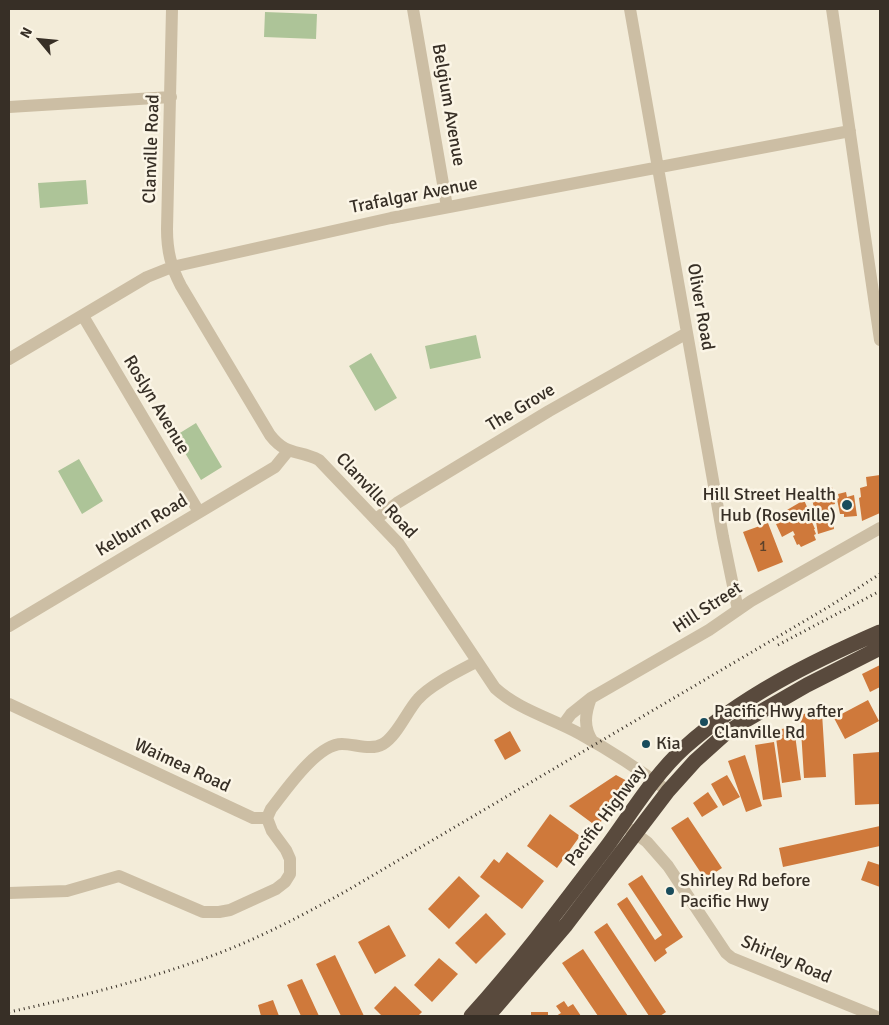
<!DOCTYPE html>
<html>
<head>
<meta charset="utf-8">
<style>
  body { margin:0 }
  #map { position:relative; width:889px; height:1025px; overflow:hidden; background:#f3ecd9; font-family:Signika,sans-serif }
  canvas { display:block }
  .frame { position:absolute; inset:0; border:10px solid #372f26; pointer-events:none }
  .north { position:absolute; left:15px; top:15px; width:50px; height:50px; -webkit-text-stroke:4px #fbf5e6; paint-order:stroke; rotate:298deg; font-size:14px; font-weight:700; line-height:20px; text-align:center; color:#372f26 }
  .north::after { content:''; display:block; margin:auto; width:18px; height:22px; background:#372f26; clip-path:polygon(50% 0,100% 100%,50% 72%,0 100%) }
</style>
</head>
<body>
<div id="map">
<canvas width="889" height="1025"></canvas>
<div class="frame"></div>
<div class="north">N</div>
</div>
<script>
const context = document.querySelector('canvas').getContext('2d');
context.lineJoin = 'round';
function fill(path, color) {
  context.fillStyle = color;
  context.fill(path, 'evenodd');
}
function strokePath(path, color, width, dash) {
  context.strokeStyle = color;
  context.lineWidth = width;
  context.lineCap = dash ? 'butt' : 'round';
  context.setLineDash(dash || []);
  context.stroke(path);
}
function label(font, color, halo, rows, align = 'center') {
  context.font = font + ' Signika,sans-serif';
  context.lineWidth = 5;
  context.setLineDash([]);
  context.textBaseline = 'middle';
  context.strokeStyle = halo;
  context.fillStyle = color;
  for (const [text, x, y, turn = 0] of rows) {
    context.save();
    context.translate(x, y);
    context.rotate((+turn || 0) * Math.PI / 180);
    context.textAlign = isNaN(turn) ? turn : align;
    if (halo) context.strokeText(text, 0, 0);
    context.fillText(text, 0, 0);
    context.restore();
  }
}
fill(new Path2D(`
  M265,12L317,14L316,39L264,37Z
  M86,180L88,204L40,208L38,183Z
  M476,335L481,358L430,369L425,346Z
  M371,353L397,398L375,411L349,366Z
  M196,423L222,467L201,480L175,436Z
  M79,459L103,501L82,514L58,471Z`), '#adc498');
fill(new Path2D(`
  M880,475V513L862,521L859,498L861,497L860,488L867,486L866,477Z
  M832,487L835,504L830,505L834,529L818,534L811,491Z
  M846,492L847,497L854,495L857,516L844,517V514H840L837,499L839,498L838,494Z
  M804,500L811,516L805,519L807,524L812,522L815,529H814L816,534L814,535L816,540L801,547L799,544L797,545L793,536L795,535L793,531L782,537L776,524L778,523L776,518L781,516L780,514Z
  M768,523L783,562L758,572L743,532Z
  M880,665V687L870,692L862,674Z
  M868,700L879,721L845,739L834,718Z
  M822,713L826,777L804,778L800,714Z
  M794,727L801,780L782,783L775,730Z
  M510,731L521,751L505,760L494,740Z
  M774,742L782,797L763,800L755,745Z
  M880,752V804L855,805L853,754Z
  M745,755L762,806L746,812L728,761Z
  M616,775L629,782L624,801L596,826L569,806Z
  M727,775L740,797L723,806L711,784Z
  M708,792L718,807L702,817L693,803Z
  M550,814L580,836L557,868L527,846Z
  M688,817L722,868L705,879L671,828Z
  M880,826V846L783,867L779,848Z
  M507,852L544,881L522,909L480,877L494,859L499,863Z
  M868,861L880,865V887L861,880Z
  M642,875L683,937L665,949L667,953L655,962L617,904L627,897L655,940L662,935L628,884Z
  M459,876L480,896L449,929L428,909Z
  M486,913L506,934L476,964L455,943Z
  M607,923L666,1012L660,1016H649L594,932Z
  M389,925L406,956L375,974L358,942Z
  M583,949L628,1016H598L562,963Z
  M335,955L364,1016H341L316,964Z
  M439,958L458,974L432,1002L414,985Z
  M302,979L319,1016H301L287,985Z
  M395,986L422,1012L418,1016H382L374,1008Z
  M273,1000L279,1016H261L258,1005Z
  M564,1001L568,1007L573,1004L581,1016H556L561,1013L556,1006Z
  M531,1012H548V1016H531Z`), '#cf793b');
strokePath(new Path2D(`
  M172,9L167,229C167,251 171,267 181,286L270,435C287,457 299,449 319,460L399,544L495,688C519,710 551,718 580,734C611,751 640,770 668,791
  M413,9L447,207
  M630,9L723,537L738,610
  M832,9L880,340
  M9,107L171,97
  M83,316L199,512
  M9,359L147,277L172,267L391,218L850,131
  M376,519L397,503L549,411L687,333
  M9,626L275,467L288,451
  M591,698C585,714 583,727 593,742
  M9,704L253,818H267
  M563,725L571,714L591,698L709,630L751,601L880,528
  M267,818L271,809C286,790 317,744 342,744C355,744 371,751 383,744C397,736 407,711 418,699C430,685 459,671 476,662
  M628,828L647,842L668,866L726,953L732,958L875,1016
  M9,893L67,891L119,876L203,912H219L230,910L276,889L285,882L290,874V859L286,850L272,831L267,818`), '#ccbea4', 12);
strokePath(new Path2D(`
  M471,1016C520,962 564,903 608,845C632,812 655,774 685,747C742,696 811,662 880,632
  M488,1016L566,925L668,791L695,761L725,734L748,719L807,685L880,648`), '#594a3d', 15);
strokePath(new Path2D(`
  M778,645L880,591
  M9,1012C79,997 147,980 214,955C260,938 305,914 348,890L830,606L880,574`), '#372f26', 3, [1, 4]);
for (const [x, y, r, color] of [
  [847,505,6,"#194c5c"],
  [704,722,5,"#194c5c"],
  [646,744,5,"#194c5c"],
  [670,891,5,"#194c5c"]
]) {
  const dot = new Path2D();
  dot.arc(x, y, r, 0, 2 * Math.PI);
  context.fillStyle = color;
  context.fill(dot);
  strokePath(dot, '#fbf5e6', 2);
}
label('15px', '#5d422b', null, [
  ["1",763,547]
]);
label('18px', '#372f26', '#fbf5e6', [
  ["Belgium Avenue",448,105,80],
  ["Clanville Road",152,149,-88],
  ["Trafalgar Avenue",414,196,-11],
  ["Oliver Road",700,307,80],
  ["Roslyn Avenue",156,405,59],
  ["The Grove",521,408,-31],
  ["Clanville Road",376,496,47],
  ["Kelburn Road",142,526,-31],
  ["Hill Street",708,608,-33],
  ["Waimea Road",182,766,25],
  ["Pacific Highway",606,816,-53],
  ["Shirley Road",786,960,23]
]);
label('18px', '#372f26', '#fbf5e6', [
  ["Hill Street Health",836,495,"right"],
  ["Hub (Roseville)",836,516,"right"],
  ["Pacific Hwy after",714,712],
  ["Clanville Rd",714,733],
  ["Kia",656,744],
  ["Shirley Rd before",680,881],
  ["Pacific Hwy",680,902]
], 'left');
</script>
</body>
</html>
